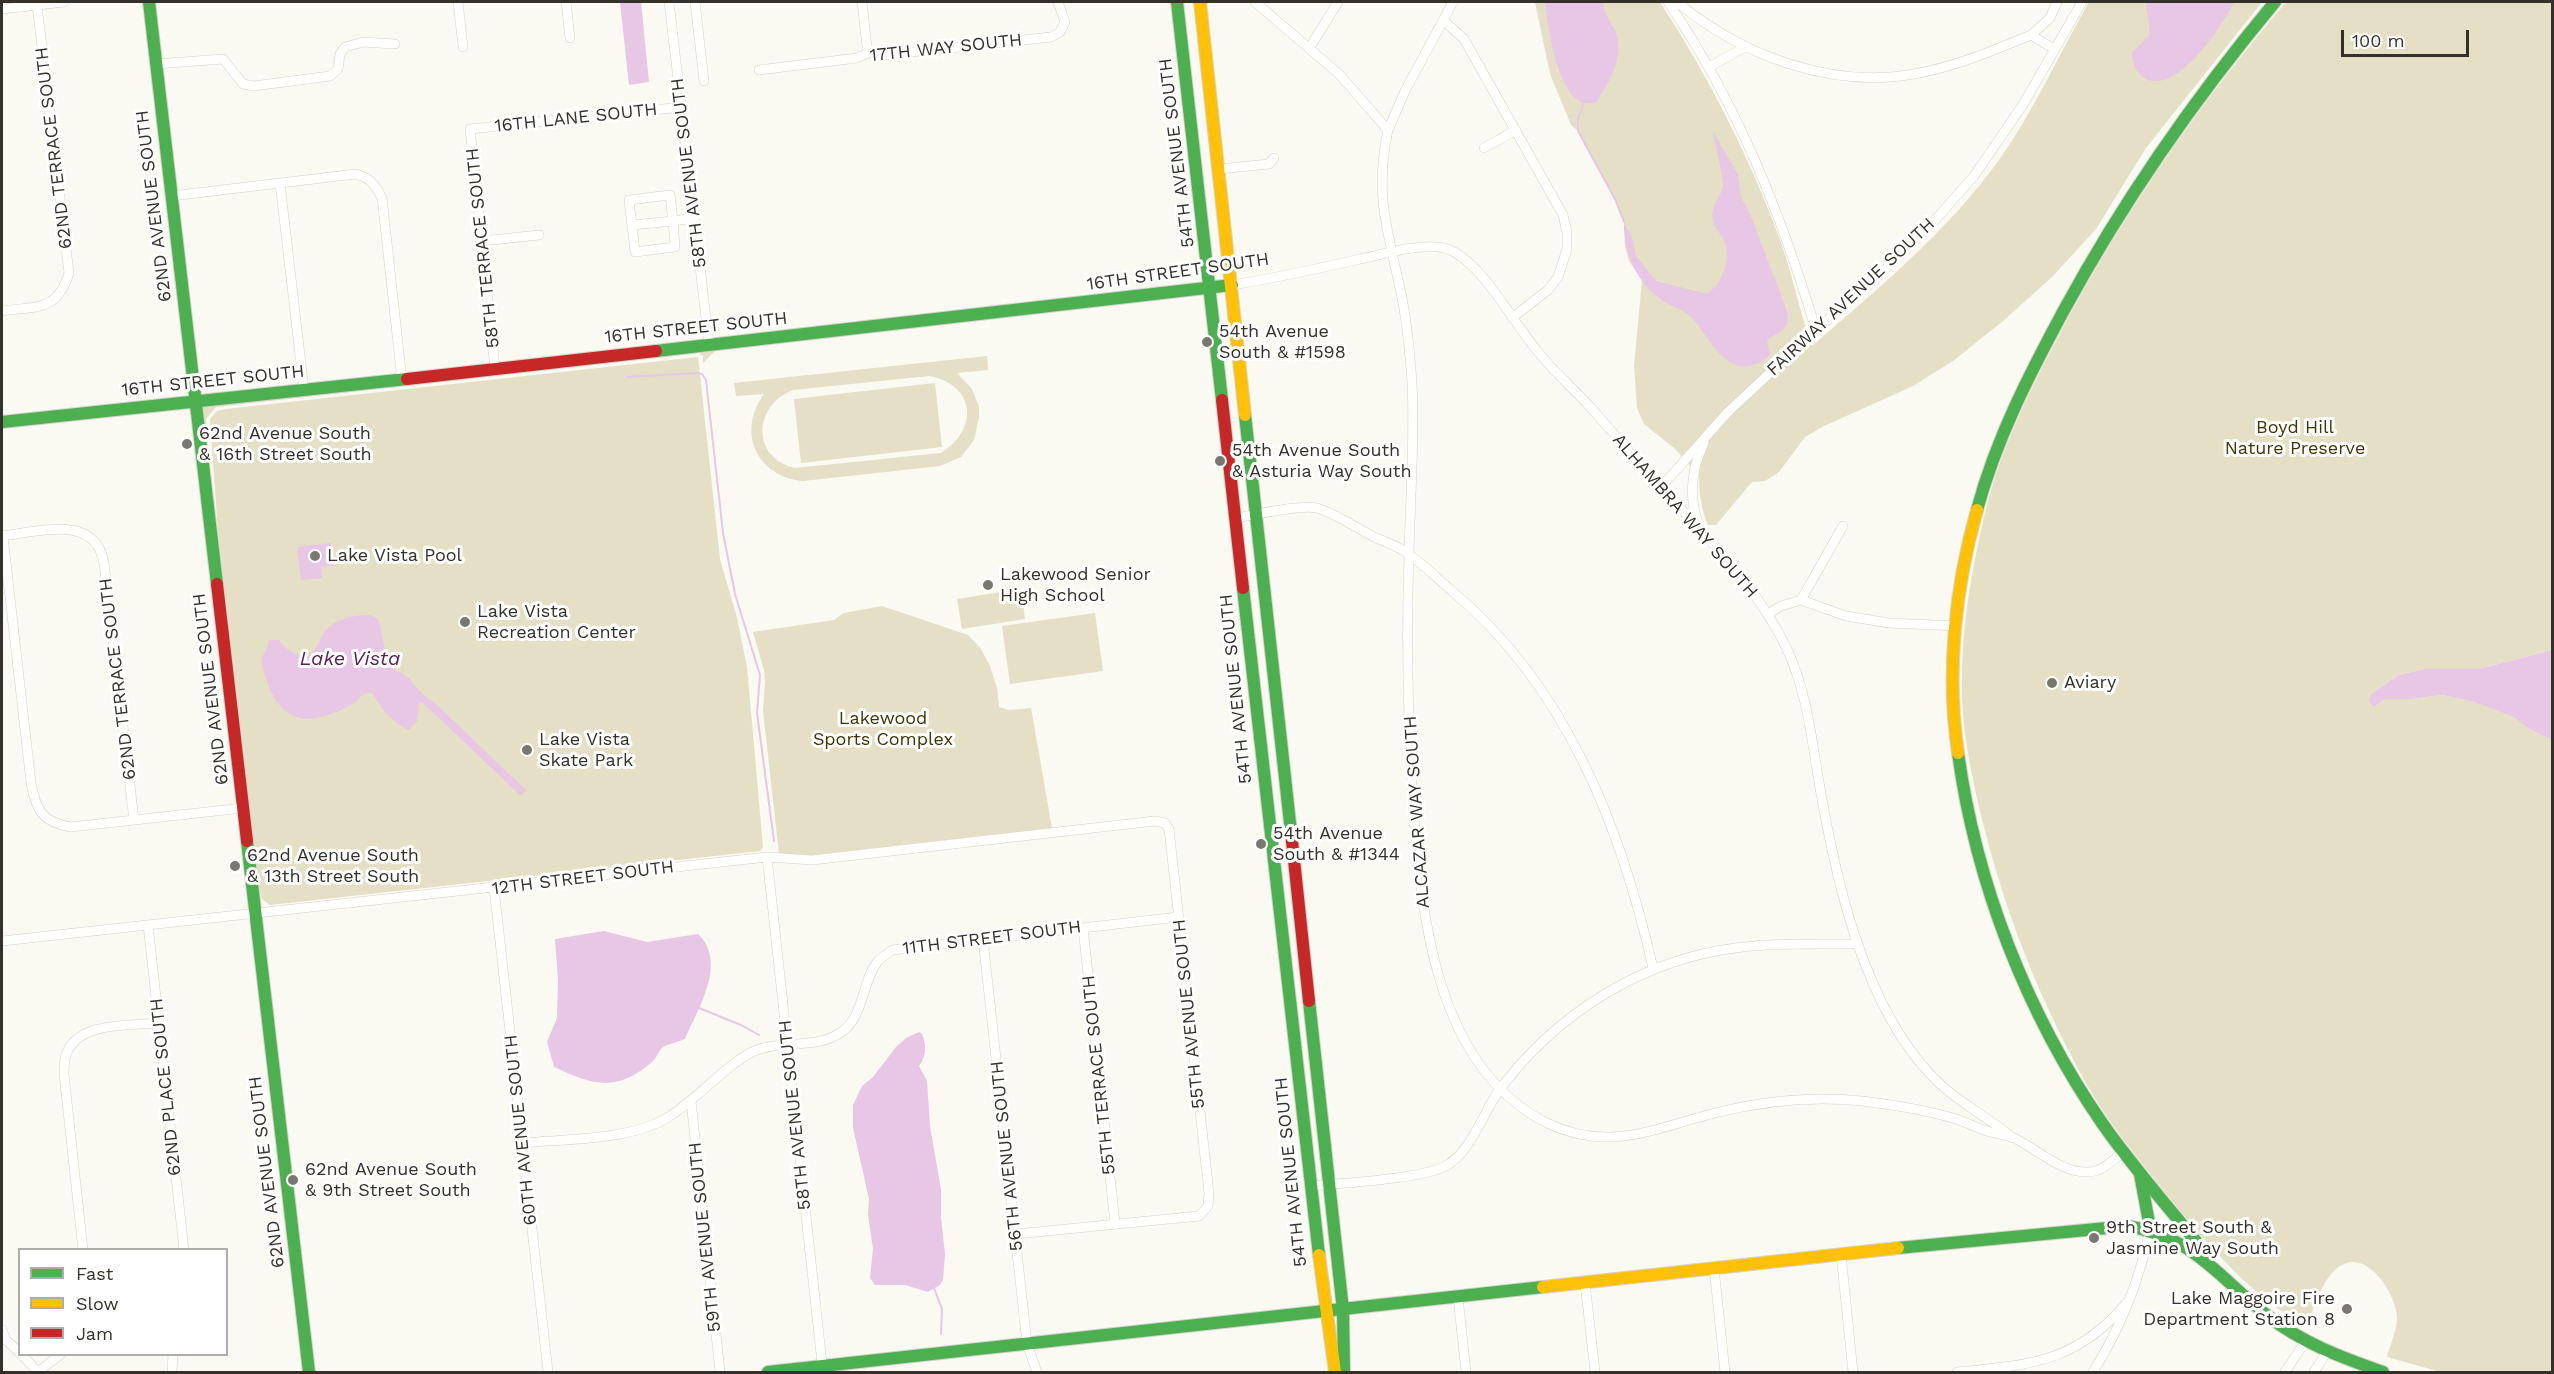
<!DOCTYPE html>
<html>
<head>
<meta charset="utf-8">
<style>
  body { margin:0 }
  #map { position:relative; width:2554px; height:1374px; overflow:hidden; background:#faf9f2; font-family:"Work Sans",sans-serif }
  canvas { display:block }
  .frame { position:absolute; inset:0; border:3px solid #333129; pointer-events:none }
  .legend { position:absolute; left:18px; top:1248px; width:210px; height:108px; box-sizing:border-box; background:#fff; border:2px solid #adada9; margin:0; padding:8px 10px; list-style:none; font-size:18px; color:#333129 }
  .legend li { display:flex; align-items:center; gap:12px; height:30px }
  .legend b { width:30px; border:2px solid #adada9 }
  .scale { position:absolute; left:2341px; top:30px; width:128px; height:27px; box-sizing:border-box; border:3px solid #333129; border-top:0; padding-left:8px; font-size:18px; line-height:21px; white-space:nowrap; color:#333129; -webkit-text-stroke:4px #fff; paint-order:stroke }
</style>
</head>
<body>
<div id="map">
<canvas width="2554" height="1374"></canvas>
<div class="frame"></div>
<ul class="legend">
<li><b style="height:8px;background:#4caf50"></b>Fast</li>
<li><b style="height:8px;background:#ffc107"></b>Slow</li>
<li><b style="height:8px;background:#c62828"></b>Jam</li>
</ul>
<div class="scale">100 m</div>
</div>
<script>
const context = document.querySelector('canvas').getContext('2d');
context.lineJoin = 'round';
function fill(path, color) {
  context.fillStyle = color;
  context.fill(path, 'evenodd');
}
function strokePath(path, color, width, dash) {
  context.strokeStyle = color;
  context.lineWidth = width;
  context.lineCap = dash ? 'butt' : 'round';
  context.setLineDash(dash || []);
  context.stroke(path);
}
function label(font, color, halo, rows, align = 'center') {
  context.font = font + ' "Work Sans",sans-serif';
  context.lineWidth = 6;
  context.setLineDash([]);
  context.textBaseline = 'middle';
  context.strokeStyle = halo;
  context.fillStyle = color;
  for (const [text, x, y, turn = 0] of rows) {
    context.save();
    context.translate(x, y);
    context.rotate((+turn || 0) * Math.PI / 180);
    context.textAlign = isNaN(turn) ? turn : align;
    if (halo) context.strokeText(text, 0, 0);
    context.fillText(text, 0, 0);
    context.restore();
  }
}
fill(new Path2D(`
  M1535,2H1660C1708,76 1748,154 1779,237C1792,272 1799,310 1812,346C1879,288 1947,232 1999,160C2034,111 2059,54 2089,2H2262L2146,148L2096,229L2052,277L2003,321L1953,361L1913,386L1824,426L1805,437L1779,472L1765,481L1752,482L1716,525H1708C1701,508 1699,493 1699,475L1674,448L1644,424L1637,408L1634,366L1642,280L1629,261L1625,246L1624,222L1615,199L1578,131L1571,125L1550,74Z
  M2286,2H2552V650L2479,669H2424L2399,675L2371,694L2374,707L2385,699H2412L2442,695L2474,702L2515,717L2529,729L2552,740V1372H2441L2387,1357C2390,1345 2398,1328 2397,1316C2395,1291 2364,1244 2336,1269C2321,1282 2314,1309 2306,1327C2292,1320 2280,1310 2268,1301C2230,1271 2198,1233 2168,1196C2139,1160 2110,1125 2087,1085C2039,999 2004,910 1981,815C1970,769 1960,719 1962,671C1963,618 1973,564 1985,513C1999,454 2027,396 2055,343C2118,221 2197,106 2286,2Z
  M719,347L703,363V356L698,353L216,407L206,419L211,498L200,405Z
  M987,356L988,370L957,373L972,389L979,407V418L974,440L961,457L940,466L803,481C757,477 736,432 764,394L736,396L734,383ZM929,376C975,384 980,429 941,453L795,468C751,458 753,405 793,390Z
  M698,357L720,559L737,618L747,667L763,847L760,851L270,905L262,899L259,888L218,532L210,419L217,411L226,409Z
  M935,383L942,447L801,463L794,399Z
  M1021,589L1025,619L962,629L957,599Z
  M882,606L968,635L981,649L990,666L997,688L999,707L1009,710L1031,708L1052,828L812,855L779,854L763,711L765,684L764,670L753,632L834,620L844,613Z
  M1095,613L1103,671L1010,684L1002,626Z`), '#e4dfc5');
fill(new Path2D(`
  M620,2H641L649,82L629,85Z
  M1545,2H1603C1604,15 1613,24 1617,36C1623,59 1609,84 1596,102C1558,115 1548,25 1545,2Z
  M2146,2H2234C2222,26 2178,94 2146,79C2136,74 2132,62 2132,52L2149,36C2151,24 2146,14 2146,2Z
  M1713,131L1738,175L1741,197L1752,219L1787,311C1790,331 1781,330 1767,340L1770,355C1766,360 1762,361 1755,364C1726,378 1707,333 1691,317C1683,309 1672,307 1663,301C1637,284 1623,252 1624,222L1633,240L1636,256L1656,281L1707,294C1722,284 1732,259 1724,241C1720,232 1713,227 1712,216C1712,205 1721,197 1723,186C1724,177 1714,142 1713,131Z
  M331,543L334,566L321,567L322,578L301,580L297,547Z
  M370,615L378,619L388,662L392,668L408,677L419,691L438,706L526,790L521,796L423,703L419,702L417,721L409,730C392,723 382,710 373,694C362,689 360,701 351,705C300,732 275,719 262,664V658L270,640H279C283,648 297,656 306,657C316,652 318,643 323,634C333,619 353,615 370,615Z
  M2552,650V740L2529,729L2514,717L2474,702L2442,695L2412,699H2385L2374,707L2369,701L2371,694L2399,675L2424,669H2479Z
  M604,931L647,942L698,934C728,962 698,1009 685,1039C678,1042 669,1044 663,1047C658,1051 657,1058 652,1062C616,1093 593,1085 554,1067L547,1042L557,1018L558,980L555,939Z
  M919,1032L922,1034C927,1046 926,1056 919,1066L927,1081L930,1126L941,1190V1217L945,1254L943,1280L940,1285L928,1292L905,1285H875L870,1278L873,1249L868,1215L869,1199L853,1128V1105L862,1086L873,1077L896,1047L906,1038Z`), '#e7c7e5');
strokePath(new Path2D(`
  M1584,103L1578,119V131L1615,199L1624,222
  M627,377L697,373L702,374L706,380L723,533L735,594L760,675L757,713L774,841
  M699,1008L741,1025L759,1035
  M934,1288L942,1309L941,1334`), '#e7c7e5', 2);
const street = new Path2D(`
  M458,2L463,47
  M566,2L570,38
  M669,2L709,344
  M695,2L704,81
  M862,2L867,47L870,52
  M1255,2L1339,74L1388,130C1374,196 1388,230 1401,293C1407,322 1410,353 1412,383C1415,441 1410,498 1409,556C1406,638 1408,721 1413,803C1421,914 1435,1067 1547,1123C1609,1153 1655,1128 1715,1113C1763,1101 1813,1096 1862,1101C1895,1105 1928,1110 1959,1120C1970,1124 1980,1129 1990,1132C1998,1134 2006,1135 2014,1138C2037,1149 2061,1173 2088,1172C2102,1172 2113,1160 2123,1152
  M1668,2C1738,105 1780,211 1816,330
  M1677,2C1741,55 1830,89 1914,74C1955,67 1992,51 2031,35L2054,49
  M2,9L64,2
  M1444,21L1464,39L1563,215L1567,232V249L1558,277L1548,290L1512,318
  M2031,35L2050,18L2057,2
  M1310,47L1338,2
  M156,64L223,59L243,84L254,86L330,76L338,69L340,54L345,47L363,42L395,44
  M1709,67L1745,47
  M759,70L857,58L870,52L886,55L1051,37L1060,32L1065,22L1058,2
  M1388,130L1405,91L1453,2
  M1484,148L1516,130
  M1219,169L1269,164L1274,158
  M280,183L304,390
  M171,196L356,174C370,178 375,184 382,198L402,380
  M632,225L673,221L670,195L629,200L635,252L675,247L673,221L694,218
  M482,241L539,235
  M1232,285C1275,278 1317,269 1360,259C1384,254 1420,243 1444,248C1479,256 1515,326 1539,353C1555,373 1575,390 1593,410C1616,436 1638,463 1662,488C1707,538 1756,585 1786,647C1809,695 1812,747 1822,799C1838,889 1866,1007 1931,1075C1953,1099 1983,1114 2008,1134
  M2,311C37,306 57,312 69,273L37,5
  M495,368L470,129L682,107
  M1661,487L1728,412L1816,330L1872,282L1928,228L1974,176L2024,103L2082,2
  M1236,518C1255,515 1300,504 1317,508C1332,512 1359,529 1374,537C1386,542 1400,547 1410,555C1425,566 1438,579 1452,591C1566,686 1621,827 1653,968
  M1699,525C1688,497 1691,470 1704,443
  M2,536C38,532 95,513 104,563L134,820
  M3,536L31,783C36,810 42,822 71,827L243,808
  M1801,600L1843,526
  M1768,614L1781,606L1801,600L1846,616L1889,623L1956,626
  M767,857L823,1372
  M494,888L548,1372
  M148,925L184,1250
  M1083,928L1115,1223
  M983,939L1027,1344L1037,1372
  M2,941L767,857L812,860L1155,821L1165,823L1169,829L1209,1193L1208,1206L1199,1216L1016,1234
  M691,1101L720,1372
  M523,1143C565,1139 629,1140 665,1119C695,1102 723,1067 752,1052C779,1039 815,1050 840,1033C865,1017 861,982 878,961C882,957 888,954 892,950L1178,917
  M1311,1186C1341,1183 1428,1179 1449,1164C1472,1149 1484,1111 1500,1089C1505,1082 1512,1075 1517,1068C1573,1004 1650,959 1735,948C1775,943 1817,944 1858,944
  M83,1250L64,1074C64,1068 64,1061 66,1055C77,1021 130,1026 159,1023
  M1841,1254L1853,1372
  M1714,1268L1725,1372
  M1585,1283L1595,1372
  M1458,1297L1466,1372
  M2,1330L6,1340L20,1353
  M21,1354L38,1372
  M38,1372L61,1354
  M172,1372L173,1354
  M1957,1372C2031,1365 2079,1362 2129,1300
  M2093,1372C2121,1327 2140,1281 2150,1228
  M2285,1372L2305,1342
  M2314,1372L2327,1352`);
const fast = new Path2D(`
  M149,2L217,584
  M1177,2L1222,400
  M656,351L1232,285
  M1245,415L1292,841
  M2,422L407,379
  M1977,510C1996,439 2029,375 2064,310C2124,200 2195,98 2275,2
  M1243,588L1319,1255
  M1958,753C1976,884 2027,1014 2102,1123C2134,1169 2172,1211 2207,1255
  M247,841L309,1372
  M1309,1001L1343,1310L1344,1372
  M2140,1174L2150,1228
  M1898,1248L2128,1226C2195,1238 2218,1277 2268,1316C2302,1343 2343,1358 2383,1372
  M768,1372L1543,1287`);
const slow = new Path2D(`
  M1200,2L1245,415
  M1958,753C1946,674 1955,587 1977,510
  M1319,1255L1335,1372
  M1543,1287L1898,1248`);
const jam = new Path2D(`
  M407,379L656,351
  M1222,400L1243,588
  M217,584L247,841
  M1292,841L1309,1001`);
strokePath(street, '#d4d3cc', 10);
strokePath(fast, '#d4d3cc', 14);
strokePath(slow, '#d4d3cc', 14);
strokePath(jam, '#d4d3cc', 14);
strokePath(street, '#fefefd', 9);
strokePath(fast, '#4caf50', 12);
strokePath(slow, '#ffc107', 12);
strokePath(jam, '#c62828', 12);
for (const [x, y, r, color] of [
  [1207,342,6,"#79776f"],
  [187,444,6,"#79776f"],
  [1220,461,6,"#79776f"],
  [315,556,6,"#79776f"],
  [988,585,6,"#79776f"],
  [465,622,6,"#79776f"],
  [2052,683,6,"#79776f"],
  [527,750,6,"#79776f"],
  [1261,844,6,"#79776f"],
  [235,866,6,"#79776f"],
  [293,1180,6,"#79776f"],
  [2094,1238,6,"#79776f"],
  [2347,1309,6,"#79776f"]
]) {
  const dot = new Path2D();
  dot.arc(x, y, r, 0, 2 * Math.PI);
  context.fillStyle = color;
  context.fill(dot);
  strokePath(dot, '#fff', 2);
}
label('18px', '#333129', '#fff', [
  ["17TH WAY SOUTH",946,48,-6],
  ["16TH LANE SOUTH",576,118,-6],
  ["62ND TERRACE SOUTH",54,148,-97],
  ["54TH AVENUE SOUTH",1177,153,-97],
  ["58TH AVENUE SOUTH",689,173,-97],
  ["62ND AVENUE SOUTH",154,206,-97],
  ["58TH TERRACE SOUTH",483,248,-96],
  ["16TH STREET SOUTH",1178,272,-8],
  ["FAIRWAY AVENUE SOUTH",1851,297,-43],
  ["16TH STREET SOUTH",696,328,-6],
  ["16TH STREET SOUTH",213,381,-6],
  ["ALHAMBRA WAY SOUTH",1685,516,49],
  ["62ND TERRACE SOUTH",118,679,-97],
  ["62ND AVENUE SOUTH",211,689,-97],
  ["54TH AVENUE SOUTH",1236,689,-96],
  ["ALCAZAR WAY SOUTH",1417,812,-94],
  ["12TH STREET SOUTH",583,878,-7],
  ["11TH STREET SOUTH",992,938,-7],
  ["55TH AVENUE SOUTH",1189,1014,-96],
  ["55TH TERRACE SOUTH",1099,1075,-96],
  ["62ND PLACE SOUTH",166,1087,-96],
  ["58TH AVENUE SOUTH",795,1115,-96],
  ["60TH AVENUE SOUTH",521,1130,-96],
  ["56TH AVENUE SOUTH",1007,1156,-96],
  ["62ND AVENUE SOUTH",267,1172,-97],
  ["54TH AVENUE SOUTH",1291,1172,-96],
  ["59TH AVENUE SOUTH",705,1237,-96]
]);
label('18px', '#333129', '#fff', [
  ["54th Avenue",1219,332],
  ["South & #1598",1219,353],
  ["62nd Avenue South",199,434],
  ["& 16th Street South",199,455],
  ["54th Avenue South",1232,451],
  ["& Asturia Way South",1232,472],
  ["Lake Vista Pool",327,556],
  ["Lakewood Senior",1000,575],
  ["High School",1000,596],
  ["Lake Vista",477,612],
  ["Recreation Center",477,633],
  ["Aviary",2064,683],
  ["Lake Vista",539,740],
  ["Skate Park",539,761],
  ["54th Avenue",1273,834],
  ["South & #1344",1273,855],
  ["62nd Avenue South",247,856],
  ["& 13th Street South",247,877],
  ["62nd Avenue South",305,1170],
  ["& 9th Street South",305,1191],
  ["9th Street South &",2106,1228],
  ["Jasmine Way South",2106,1249],
  ["Lake Maggoire Fire",2335,1299,"right"],
  ["Department Station 8",2335,1320,"right"]
], 'left');
label('18px', '#403604', '#fff', [
  ["Boyd Hill",2295,428],
  ["Nature Preserve",2295,449],
  ["Lakewood",883,719],
  ["Sports Complex",883,740]
]);
label('italic 20px', '#572159', '#fff', [
  ["Lake Vista",350,659]
]);
</script>
</body>
</html>
